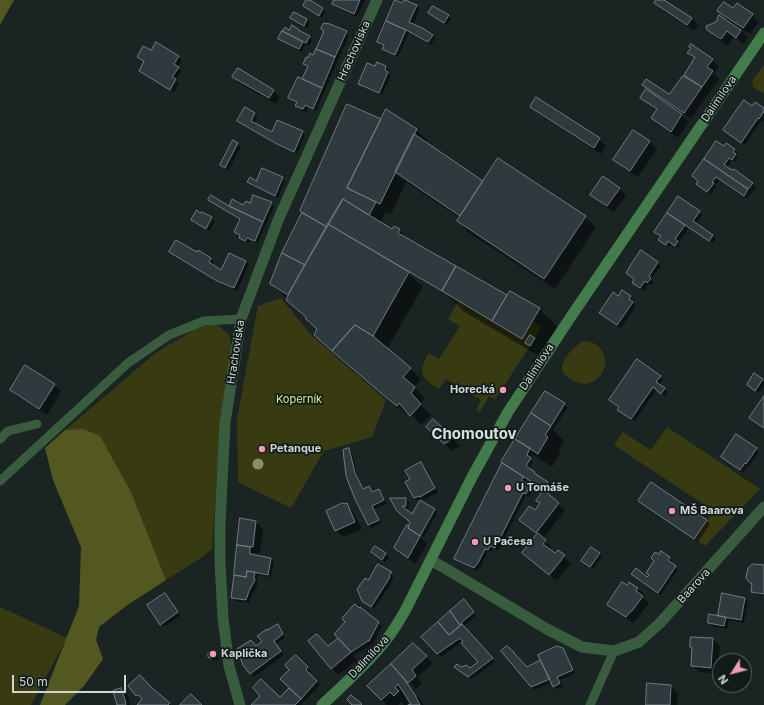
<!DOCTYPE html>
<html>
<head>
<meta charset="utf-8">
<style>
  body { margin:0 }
  #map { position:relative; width:764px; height:705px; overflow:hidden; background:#1a2523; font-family:Inter,sans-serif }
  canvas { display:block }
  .north { position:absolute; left:712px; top:653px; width:40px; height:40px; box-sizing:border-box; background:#111b19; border:1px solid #5d6664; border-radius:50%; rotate:234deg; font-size:11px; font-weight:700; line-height:16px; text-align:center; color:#cfd6d4 }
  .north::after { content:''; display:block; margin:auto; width:14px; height:18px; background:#ef9ab8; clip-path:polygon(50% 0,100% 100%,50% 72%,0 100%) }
  .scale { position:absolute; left:12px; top:675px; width:114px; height:18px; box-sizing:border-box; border:2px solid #cfd6d4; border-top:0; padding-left:5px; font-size:12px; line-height:14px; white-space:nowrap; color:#cfd6d4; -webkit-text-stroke:3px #111b19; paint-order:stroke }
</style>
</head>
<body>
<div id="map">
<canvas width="764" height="705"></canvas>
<div class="north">N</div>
<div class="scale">50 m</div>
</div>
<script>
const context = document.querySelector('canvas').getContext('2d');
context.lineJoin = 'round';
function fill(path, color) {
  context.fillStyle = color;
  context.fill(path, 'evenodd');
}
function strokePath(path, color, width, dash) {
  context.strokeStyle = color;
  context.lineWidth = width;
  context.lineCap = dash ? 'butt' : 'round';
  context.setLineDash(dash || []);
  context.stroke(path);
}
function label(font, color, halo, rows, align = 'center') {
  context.font = font + ' Inter,sans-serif';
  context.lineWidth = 3.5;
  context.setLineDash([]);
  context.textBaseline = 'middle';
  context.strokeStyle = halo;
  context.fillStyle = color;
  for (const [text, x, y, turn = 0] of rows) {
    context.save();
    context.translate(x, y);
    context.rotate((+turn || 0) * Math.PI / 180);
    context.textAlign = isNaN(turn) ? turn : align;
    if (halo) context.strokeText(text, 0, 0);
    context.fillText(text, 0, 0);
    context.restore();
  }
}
fill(new Path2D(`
  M764,64V94L753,87L752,81Z
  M281,298L312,336L386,400L372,437L324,451L291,508L238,482L237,419L258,306Z
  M458,301L521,339L532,321L542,327L535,338L530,335L525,343L530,346L495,399L489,396L480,412L476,410L481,400L446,379L439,389C421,378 417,373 429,353L439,359L460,326L448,319Z
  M215,323L229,335L232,348L221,416L212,549L198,560L166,580L132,494L83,429L65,430L157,352L196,329Z
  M585,341C591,342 595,343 599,347C617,366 593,395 571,379C567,377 562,373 562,368C562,358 577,343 585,341Z
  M667,427L760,489L705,546L694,539L714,511L614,445L623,432L651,450Z
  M0,607L67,638L31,705H0Z`), '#383b12');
fill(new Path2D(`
  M0,0H14L0,25Z
  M83,429L100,436L132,494L166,580L126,606L99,627L96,640L103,659L84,686L65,705H40L79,606L81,547L53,480L45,448L65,430Z`), '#535821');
fill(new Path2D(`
  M308,0L323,9L326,12L322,18L307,9L304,6Z
  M335,0H365L357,17L336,7L333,4Z
  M657,0H662L691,18L698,25L694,31L662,10L655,3Z
  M403,4L416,6L420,9L413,25L432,35L435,38L431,45L409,33L398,57L386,52L383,49L384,46L381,45L378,42Z
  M737,5L752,15L759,22L750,34L738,27L748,37L744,44L734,37L728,46L716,37L708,30L726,19L718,11L733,10Z
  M294,13L307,20L310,23L308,28L295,21L292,18Z
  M433,16H448L451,19L447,25Z
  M285,29L309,37L312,40L309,46L306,44L302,52L283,42L280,39Z
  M346,32L349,35L316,111L308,108L306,112L299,109L296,105L297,103L293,101L289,98L303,80L309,68L304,64Z
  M156,43L179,57L182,60L178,67L181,71L176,80L179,83L174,92L143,74L140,71L145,62L138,57L151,51Z
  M689,52L712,60L719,67L714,74L719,79L691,119L679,111H678L689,122L678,138L659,125L652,118L657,110L649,105L642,98L651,93L643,85L670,95L692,82L686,75L695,59Z
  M386,67L389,70L388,73L391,76L382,95L362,87L359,84L376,68Z
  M233,77L273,90L280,97L276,104L240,84Z
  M348,106L382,120L416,130L427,140L425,143L484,182L585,217L596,227L555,289L468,232L458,221L460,218L406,182L391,214L386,212L380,223L393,231L399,230L403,233L401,236L508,296L539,309L559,328L542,358L463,311L447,294L408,271L407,272L423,287L387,349L410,368L421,379L414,387L425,398L420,404L431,415L421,425L410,413L408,415L393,403L329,348L315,334L318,330L287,300L288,298L282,294L271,284L283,254L303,213Z
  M532,106L599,139L606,146L601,154L538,113Z
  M752,108L764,109V119L762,121H761L745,145L728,133Z
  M255,113L258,117L254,123L272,133L302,132L305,135L297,154L280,146L241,124L238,121Z
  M633,131L650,142L657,149L638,177L622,167L615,160Z
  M234,142L241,147L228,171L221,165Z
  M724,148L735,149L738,152L736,155L738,158L735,162L732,160L727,168L733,172L734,170L756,187L747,199L719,180L715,186L716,187L711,194L700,187Z
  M282,178L285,181L278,198L251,185L248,182H257Z
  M619,188L626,195L614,212L599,202L592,195Z
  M213,203L229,207H244L250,204L271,203L274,206L258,243L250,240L249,243L243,241L240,238V236L235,232L240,220Z
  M699,212L702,215L696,225L713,236L716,239L713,243L689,228L678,243L680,245L678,248L672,244L669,247L663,243L662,237L655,232Z
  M211,218L215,221L209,231L195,223L192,220Z
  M171,252L197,253L198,252L210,259L214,262L212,265L222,271L229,254L246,261L249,265L237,291L221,284L174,255Z
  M642,252L661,266L651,279L654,282L651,285L648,284L644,291L637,286L635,280L627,273Z
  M618,297H630L633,300L632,302L636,306L621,328L603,316Z
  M660,376L663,380L659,385L668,392L665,396L656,390L635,421L622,413L620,408L610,400Z
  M762,380L764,382V385L759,393L751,388Z
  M54,384L61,391L47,415L18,397L11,390Z
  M546,392L564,404L568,407L553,430L564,441L559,449L561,452L552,467L532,454L529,458L533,462L529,469L550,486L546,493L565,510L543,539L552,548L550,550L556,555L558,551L571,563L557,581L550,575L563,560L561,558L548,574L538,535L527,526L520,520L535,511L541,504L537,501L545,490L527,479L524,483L530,486L533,489L529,497L526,495L498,551L493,548L492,552L488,551L481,566L477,571L459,562L456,558L503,463Z
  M433,421L460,446L452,451L434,434Z
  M349,449L352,453L358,478L364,489L369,487L373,492L379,490L382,493L387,504L374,509L381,523L372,528L369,525L356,499Z
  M756,449L759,452L749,466H748L743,473L722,457Z
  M421,463L424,467L438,492L424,500L423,499L418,501L415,498L406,483L412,480Z
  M651,483L707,521L710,524L698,542L642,504L639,501Z
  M406,499L409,502V509H404L412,515L434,510L437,513L424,537L411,528L414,533L423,539V540L427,544L415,564L402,554L395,547L409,528L411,522L398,510Z
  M346,505L353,512L362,529L343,537L336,530Z
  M241,519L256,522L263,529L260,553H253V556L270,558L274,562L271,577L258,575L257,583L258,584L252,595L249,603L235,601L232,598Z
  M375,547L389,557L385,562L375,555Z
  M599,553L602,557L593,569L582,561Z
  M669,558L673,561L671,564L678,570L661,595L636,577L633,574L648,578L650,575L655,561Z
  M379,565L391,573L394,576L392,580L393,581L374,609L363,600L368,581Z
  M764,566V596L755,594L752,591L753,585L751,582Z
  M627,586L638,588L645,595L643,597L649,603L639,617H638L634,623L615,611L608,604Z
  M165,594L168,597L180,616L164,627L160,624Z
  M744,599L748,602L744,623L729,620L727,629L712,626L709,623Z
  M467,604L476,616L464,626L495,662L472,679L456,667L470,669L479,662L461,642L441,657L422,637Z
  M378,623L382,626L373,644L353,656L357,660L338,675L332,668L328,647Z
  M277,625L281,628L285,637L276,644L284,655L254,677L244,665L256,647L263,641L267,631Z
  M692,638L713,639L720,646L718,674L699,672L692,665L693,649L691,646Z
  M413,644L433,663L418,677L422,684L416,689L410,683L408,684L424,705H410L412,704L407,696L405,699L409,702L406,705H404L401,702L398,705H387L369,686Z
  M562,649L566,653L575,673L560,680L563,687L557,689L554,686L552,682L535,690L532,687L527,668Z
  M215,651L218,655L219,660L214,661L210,657Z
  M296,657L311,671L308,673L320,685L301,705H253L280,698L290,688Z
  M130,686L153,690L171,705H138L142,701Z
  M671,686L678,693L677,705H647Z
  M121,689L128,696L130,705H118Z`), '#0007');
const building = new Path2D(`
  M306,0H310L323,8L319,16L303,6Z
  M334,0H360L354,14L332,4Z
  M395,0L402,3L404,0H405L417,5L409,22L424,29L433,35L428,42L406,30L386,21Z
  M656,0H664L692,18L687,25L654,3Z
  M724,2L733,8L737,3L753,14L743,28L717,11Z
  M433,6L449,15L444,23L428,13Z
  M294,12L307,19L304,26L290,18Z
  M719,15L741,30L736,38L727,31L721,39L707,30L706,26L716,22Z
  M386,21L406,30L395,55L382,49L384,45L377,42Z
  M324,23L327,24V23L347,31L335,57L316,49L324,31L321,29Z
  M292,25L298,29V30L310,36L306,43L282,31L285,27L289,30Z
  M282,31L303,42L299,49L278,39Z
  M156,42L179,56L174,64L179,67L172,77L176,79L170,90L139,71L144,61L137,57L143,46L151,50Z
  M691,44L713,59L707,67L713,71L702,87L684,75L695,57L687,53L691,48L689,47Z
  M316,49L335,57L322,88L302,79L308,66L303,64L306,57L308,58L310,53L313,55Z
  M377,62L386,66L385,70L388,72L379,93L358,84L367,63L375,66Z
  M238,68L274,90L269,98L232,77Z
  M683,76L702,87L684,113L642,85L646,79L669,94Z
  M298,77L322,88L313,109L305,105L303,109L295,106L297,102L288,98Z
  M646,89L682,114L671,132L651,118L657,109L640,98Z
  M536,97L600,138L594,148L530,107Z
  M744,100L752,106L755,102L764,108V111L759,119L758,118L741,143L723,130Z
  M347,104L381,119L347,188L376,202L369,215L343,199L327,227L300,211Z
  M245,107L255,113L251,121L272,132L277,120L303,131L294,152L275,143L237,121Z
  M386,109L417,129L380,204L347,188Z
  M633,130L650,141L630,171L613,160Z
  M414,134L483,181L460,216L395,172Z
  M233,140L238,143L225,168L220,165Z
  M716,141L724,146L726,143L735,149L733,152L736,154L732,160L729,158L724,165L732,170L734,169L753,183L748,189L704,159Z
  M498,158L586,216L544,279L457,221Z
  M704,159L748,189L744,196L716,177L712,182L714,183L707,192L696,184L698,181L692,176Z
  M262,168L283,177L275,196L247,182L250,177L256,181Z
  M603,176L620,188L607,206L590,195Z
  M211,195L229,206L263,222L255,241L247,238L245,241L239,238L240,235L234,232L240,219L208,200Z
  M253,195L272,202L263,222L229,206L232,199L243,205L246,201L250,203Z
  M678,196L700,211L693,221L713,235L709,241L667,213Z
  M343,199L392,229L394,226L400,229L398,233L456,266L442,291L328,224Z
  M197,210L200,213L202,212L212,217L206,229L191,220Z
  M302,213L327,227L305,265L282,253Z
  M667,213L685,225L675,239L678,241L675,246L668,241L666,245L658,240L661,236L654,232Z
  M328,224L409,272L373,336L355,325L332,351L314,335L317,329L305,318L306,317L286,300L290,291Z
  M176,240L197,252L198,250L211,258L209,262L221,270L229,253L246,261L234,288L217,281L169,252Z
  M641,250L658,262L649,276L651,278L647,283L645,281L640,288L632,283L634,279L626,273L630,266Z
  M282,253L305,265L288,295L270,284Z
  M456,266L507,295L492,321L442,291Z
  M622,290L631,296L629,299L633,302L617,325L599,313L613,292L618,296Z
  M510,291L540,308L522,339L492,321Z
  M355,325L373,336L411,368L403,377L415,387L411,393L421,404L410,416L399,403L397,406L381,393L332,351Z
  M530,335L535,338L530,346L525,343Z
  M637,359L661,376L656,382L665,388L661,394L653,387L631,419L617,410L619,407L609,400Z
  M25,365L55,384L39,409L10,390Z
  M754,373L763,379L755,391L747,385Z
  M545,391L565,403L551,426L531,413Z
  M764,396V428L749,418Z
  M531,413L551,426L545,435L548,437L538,454L515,439Z
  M433,419L454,438L444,444L426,427Z
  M736,434L757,448L746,464L745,463L740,470L721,457Z
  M515,439L530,448L527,455L531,458L526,466L535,472L534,473L548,482L543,489L501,462Z
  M349,448L355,473L363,489L369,486L372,492L379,489L384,500L372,506L379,520L368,525L355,499L346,476L343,450Z
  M421,462L435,488L420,497L419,496L414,498L405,482L410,479L405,471Z
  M502,463L524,477L521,480L530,485L526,494L523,493L495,548L490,546L488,550L485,549L478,563L474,568L454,559Z
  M651,482L707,520L694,539L638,501Z
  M544,490L559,503L536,533L519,520L529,506L535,510L540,503L536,501Z
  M390,498H406V506H402L412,514L420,500L435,509L420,536L408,528L410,522L397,511Z
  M343,503L344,504L347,503L355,522L335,531L326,511Z
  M240,518L256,521L253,547L237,545Z
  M407,525L409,526L408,528L420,536L408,558L394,548Z
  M538,533L546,540L543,544L555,553L558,550L565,555L549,575L522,553Z
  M237,545L250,547V554L271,558L268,575L247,571L246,577L234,575Z
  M375,546L386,553L382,560L371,552Z
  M591,547L600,553L590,567L581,561Z
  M661,551L670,557L668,560L676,566L658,593L631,574L636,568L647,577L649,575L646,573L654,561L651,558L655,552L659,554Z
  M378,564L392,572L389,576L390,577L371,607L362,601L357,589L365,578L368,580Z
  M753,564L764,565V594L751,592L752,583H750L746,578L748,568Z
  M247,571L255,572L254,578L255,580L249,591L246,600L231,598L234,575L246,577Z
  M622,582L627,585L629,582L638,588L636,591L643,596L632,611H631L626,617L607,605Z
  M165,593L178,612L160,625L147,605Z
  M722,593L745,598L741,620L718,616Z
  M464,599L474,612L461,623L462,624L460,625L450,611Z
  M355,604L359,608L360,607L379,622L369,641H368L351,652L334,634L345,622L342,619Z
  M450,611L460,625H461L449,635L438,622Z
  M709,614L726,617L724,626L708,623Z
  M438,622L449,635L462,624L493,658L468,677L454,667L457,664L461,667L467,665L470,668L478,662L461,643L463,642L460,638L437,654L421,637Z
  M278,624L283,634L274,641L281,651L250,674L243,665L237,649L251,640L256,646L262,641L257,636L267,629V630Z
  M317,634L328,646L338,638L351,652L331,669L308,641Z
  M691,637L713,638L711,668L691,666L692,647H690Z
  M413,643L427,656L412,670L416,676L408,683L391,664Z
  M507,646L514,652V653L527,667L540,660L550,679L531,687L501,651Z
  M557,646L563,648L573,670L557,677L560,683L553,687L538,655Z
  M215,650L216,657L210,658L208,657V654L209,652Z
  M296,655L308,667L306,670L317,681L301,699L280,679L289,670L285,665Z
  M391,664L404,679L415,695L420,705H408L411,704L398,684L395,688L399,691L394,696L390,692L381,700L367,686Z
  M140,675L152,688L170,703L168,705H137L142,699L138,695L136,696L128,686Z
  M261,679L280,697L289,688L301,699L295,705H251L260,696L253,688Z
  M647,683L671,685L670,705H646Z
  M121,688L126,703H125L126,705H117L113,691Z
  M191,694L202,705H180Z
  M351,695L362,704L361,705H352L347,700Z`);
fill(building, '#2f3a3e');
strokePath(building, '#6f7b7e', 1);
strokePath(new Path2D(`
  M0,439L8,431L37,424
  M0,481L128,363L169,335L204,321L241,319
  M590,705L614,651`), '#395b3e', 9);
strokePath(new Path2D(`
  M431,560L547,629L582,647L614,651L639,642L660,623L764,507
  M240,705L229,666L223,618L220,562V524L225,423L241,319L279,218L377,0`), '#395b3e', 11);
strokePath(new Path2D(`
  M322,705C342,686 364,667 382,645C391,635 398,623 405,611L472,477L508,412L570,318L764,33`), '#437b4d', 11);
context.fillStyle = '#869061';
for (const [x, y] of [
  [258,464]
]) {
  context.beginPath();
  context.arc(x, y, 5.5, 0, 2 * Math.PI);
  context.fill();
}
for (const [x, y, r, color] of [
  [503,390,4,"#ef9ab8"],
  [262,449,4,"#ef9ab8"],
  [508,488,4,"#ef9ab8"],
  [672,511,4,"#ef9ab8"],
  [475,542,4,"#ef9ab8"],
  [213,654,4,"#ef9ab8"]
]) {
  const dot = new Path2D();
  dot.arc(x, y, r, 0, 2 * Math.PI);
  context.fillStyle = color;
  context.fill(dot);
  strokePath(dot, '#111b19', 1.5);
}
label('11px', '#cfd6d4', '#111b19', [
  ["Hrachoviska",354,51,-66],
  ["Dalimilova",719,99,-56],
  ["Hrachoviska",236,352,-81],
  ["Dalimilova",537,367,-57],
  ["Baarova",694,586,-48],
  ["Dalimilova",369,657,-47]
]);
label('bold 11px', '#cfd6d4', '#111b19', [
  ["Horecká",495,390,"right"],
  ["Petanque",270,449],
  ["U Tomáše",516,488],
  ["MŠ Baarova",680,511],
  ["U Pačesa",483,542],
  ["Kaplička",221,654]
], 'left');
label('11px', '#dfe793', '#111b19', [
  ["Koperník",299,400]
]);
label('bold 15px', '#d4e3e0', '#111b19', [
  ["Chomoutov",474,434]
]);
</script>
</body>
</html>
